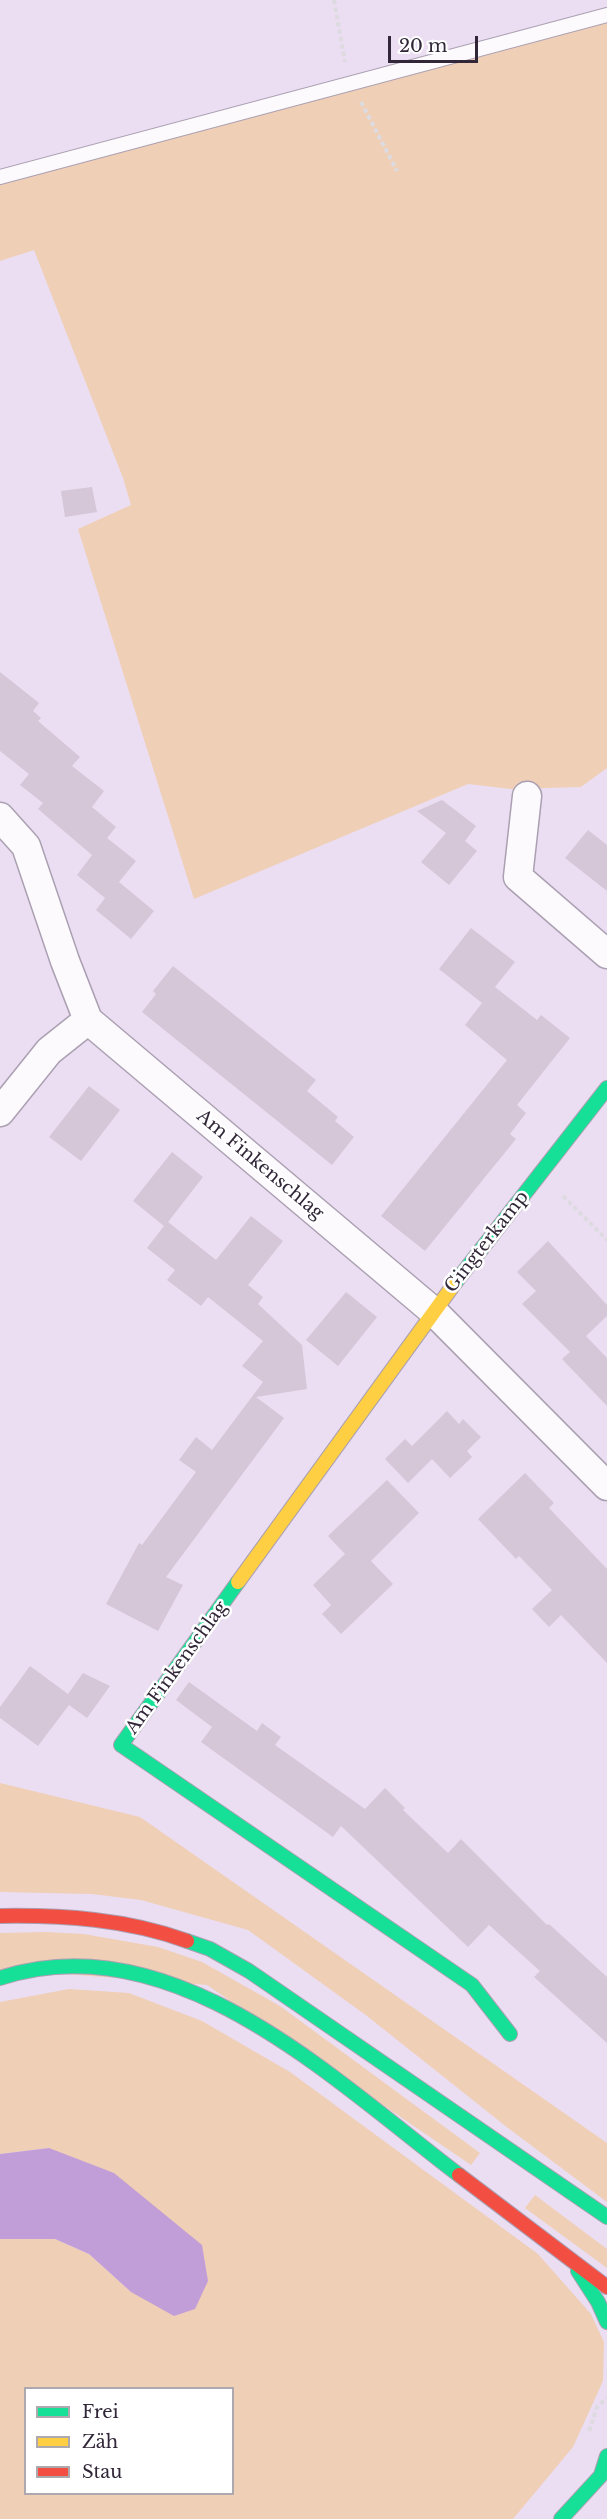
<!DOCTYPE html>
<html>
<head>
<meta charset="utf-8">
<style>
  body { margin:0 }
  #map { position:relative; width:607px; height:2519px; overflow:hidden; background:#ebdef3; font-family:"Libre Baskerville",serif }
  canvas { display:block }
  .legend { position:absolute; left:24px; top:2387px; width:210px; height:108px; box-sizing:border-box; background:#fff; border:2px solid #ada9af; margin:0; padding:8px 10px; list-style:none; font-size:18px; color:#322738 }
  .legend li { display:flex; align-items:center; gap:12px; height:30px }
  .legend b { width:30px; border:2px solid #ada9af }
  .scale { position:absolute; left:388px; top:36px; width:90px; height:27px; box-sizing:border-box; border:3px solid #322738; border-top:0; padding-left:8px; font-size:18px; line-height:21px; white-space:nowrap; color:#322738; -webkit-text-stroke:4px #fff; paint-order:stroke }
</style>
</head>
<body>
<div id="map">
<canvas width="607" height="2519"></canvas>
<ul class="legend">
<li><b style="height:8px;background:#16e098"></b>Frei</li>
<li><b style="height:8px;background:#ffcf43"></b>Zäh</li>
<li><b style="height:8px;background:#f24e42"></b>Stau</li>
</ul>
<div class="scale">20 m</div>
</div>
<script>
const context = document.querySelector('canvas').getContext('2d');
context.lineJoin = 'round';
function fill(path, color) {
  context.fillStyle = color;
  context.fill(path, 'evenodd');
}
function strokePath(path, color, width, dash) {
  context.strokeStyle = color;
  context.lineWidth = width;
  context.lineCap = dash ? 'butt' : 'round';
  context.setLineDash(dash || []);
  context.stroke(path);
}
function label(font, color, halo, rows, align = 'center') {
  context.font = font + ' "Libre Baskerville",serif';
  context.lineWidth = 5;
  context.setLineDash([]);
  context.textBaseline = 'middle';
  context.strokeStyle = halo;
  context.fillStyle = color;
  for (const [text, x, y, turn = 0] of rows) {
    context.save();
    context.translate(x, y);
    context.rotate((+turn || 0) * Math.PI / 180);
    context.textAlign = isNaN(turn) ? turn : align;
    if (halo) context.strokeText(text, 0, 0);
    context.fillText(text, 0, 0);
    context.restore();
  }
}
fill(new Path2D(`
  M607,15V768L581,787L511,789L468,784L194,899L78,529L131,505L123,478L34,250L0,261V173Z
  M0,1783L140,1817L607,2143V2202L508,2128L367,2016L248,1930L141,1900L92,1894L0,1892Z
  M46,1932L84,1934L158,1947L202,1962L280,2006L480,2153L471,2165L207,1985L0,1969V1933Z
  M69,1989L129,1993L202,2021L290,2072L538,2254L591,2314L604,2342L603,2381L573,2447L513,2519H0V2239H55L89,2254L131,2292L49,2148L0,2154V2002ZM26,2388H232V2494H26Z
  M535,2195L607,2249V2268L525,2208Z`), '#efcfb6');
fill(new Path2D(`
  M49,2148L114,2173L202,2245L208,2281L195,2309L174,2316L131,2292L89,2254L55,2239H0V2154Z`), '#c29ed8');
fill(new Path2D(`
  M92,487L97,512L65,517L61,491Z
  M0,672L39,703L33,711L41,718L38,721L80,757L72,766L104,791L92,807L116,827L107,838L136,861L119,882L154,911L131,939L96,910L105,898L77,875L92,855L38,809L43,803L20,785L29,774L0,751Z
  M442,800L476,826L465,841L477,851L449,885L421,862L446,833L417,811Z
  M588,830L607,845V891L565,858Z
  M471,928L515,962L495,987L537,1020L541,1015L570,1038L517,1105L526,1113L510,1134L516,1139L425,1251L381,1216L507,1060L465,1025L482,1003L439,969Z
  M173,966L316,1080L307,1091L338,1117L335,1121L354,1137L332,1165L142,1012L156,994L153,991Z
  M89,1086L120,1110L81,1161L49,1137Z
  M172,1152L203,1177L168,1222L216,1260L251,1216L283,1241L248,1285L263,1297L258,1304L302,1345L307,1389L256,1397L284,1418L166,1577L183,1585L158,1631L106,1604L139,1543L142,1545L196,1472L179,1460L196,1437L212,1450L263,1382L242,1366L263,1341L208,1297L201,1306L167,1280L175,1270L147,1248L164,1226L133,1201Z
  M548,1241L607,1305V1316L586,1336L607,1358V1406L562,1359L570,1352L522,1304L536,1291L517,1272Z
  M346,1292L377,1317L338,1366L306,1340Z
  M447,1411L459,1424L463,1419L481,1437L467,1451L472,1457L450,1478L432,1459L408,1483L385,1459L405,1439L412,1446Z
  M525,1473L554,1503L549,1508L607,1569V1663L561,1615L549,1627L532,1609L552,1590L519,1556L516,1559L478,1519Z
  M387,1480L419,1513L371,1561L393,1584L341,1634L322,1614L331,1605L313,1585L345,1554L328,1536Z
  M30,1666L68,1694L83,1673L110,1686L87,1718L69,1705L38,1746L0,1718V1707Z
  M189,1682L257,1731L262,1723L281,1737L275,1745L365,1809L385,1788L405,1808L403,1810L448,1853L461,1839L547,1925L549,1924L607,1977V2043L534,1977L540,1971L489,1925L468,1947L341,1826L333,1837L201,1742L212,1727L176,1700Z`), '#d5c7d7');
const lane = new Path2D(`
  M0,177L607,15`);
const street = new Path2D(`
  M527,796L518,877L607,954
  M0,817L26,846L65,961L88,1020L433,1311L607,1486
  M0,1112L49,1051L88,1020`);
const fast = new Path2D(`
  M455,1283L607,1088
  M238,1582L121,1745L472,1985L510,2034
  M187,1941L210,1949L249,1971L607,2217
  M0,1978C172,1921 334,2080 459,2175
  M578,2271L598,2302L607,2322
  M601,2475L607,2456
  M561,2519L607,2469`);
const slow = new Path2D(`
  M238,1582L455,1283`);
const jam = new Path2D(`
  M0,1916C63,1915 127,1919 187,1941
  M459,2175L607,2287`);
strokePath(lane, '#aba0b2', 16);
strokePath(street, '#aba0b2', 31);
strokePath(fast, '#aba0b2', 16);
strokePath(slow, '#aba0b2', 16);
strokePath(jam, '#aba0b2', 16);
strokePath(new Path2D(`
  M334,0L345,62
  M361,102L397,171
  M563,1196L607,1240
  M589,2431L597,2407L607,2398`), '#dddae0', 4, [4.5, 3]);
strokePath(lane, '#fcfafd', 14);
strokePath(street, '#fcfafd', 28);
strokePath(fast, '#16e098', 14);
strokePath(slow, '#ffcf43', 14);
strokePath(jam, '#f24e42', 14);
label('18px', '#322738', '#fff', [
  ["Am Finkenschlag",260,1165,40],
  ["Gingterkamp",487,1242,-52],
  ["Am Finkenschlag",177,1668,-54]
]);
</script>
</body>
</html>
